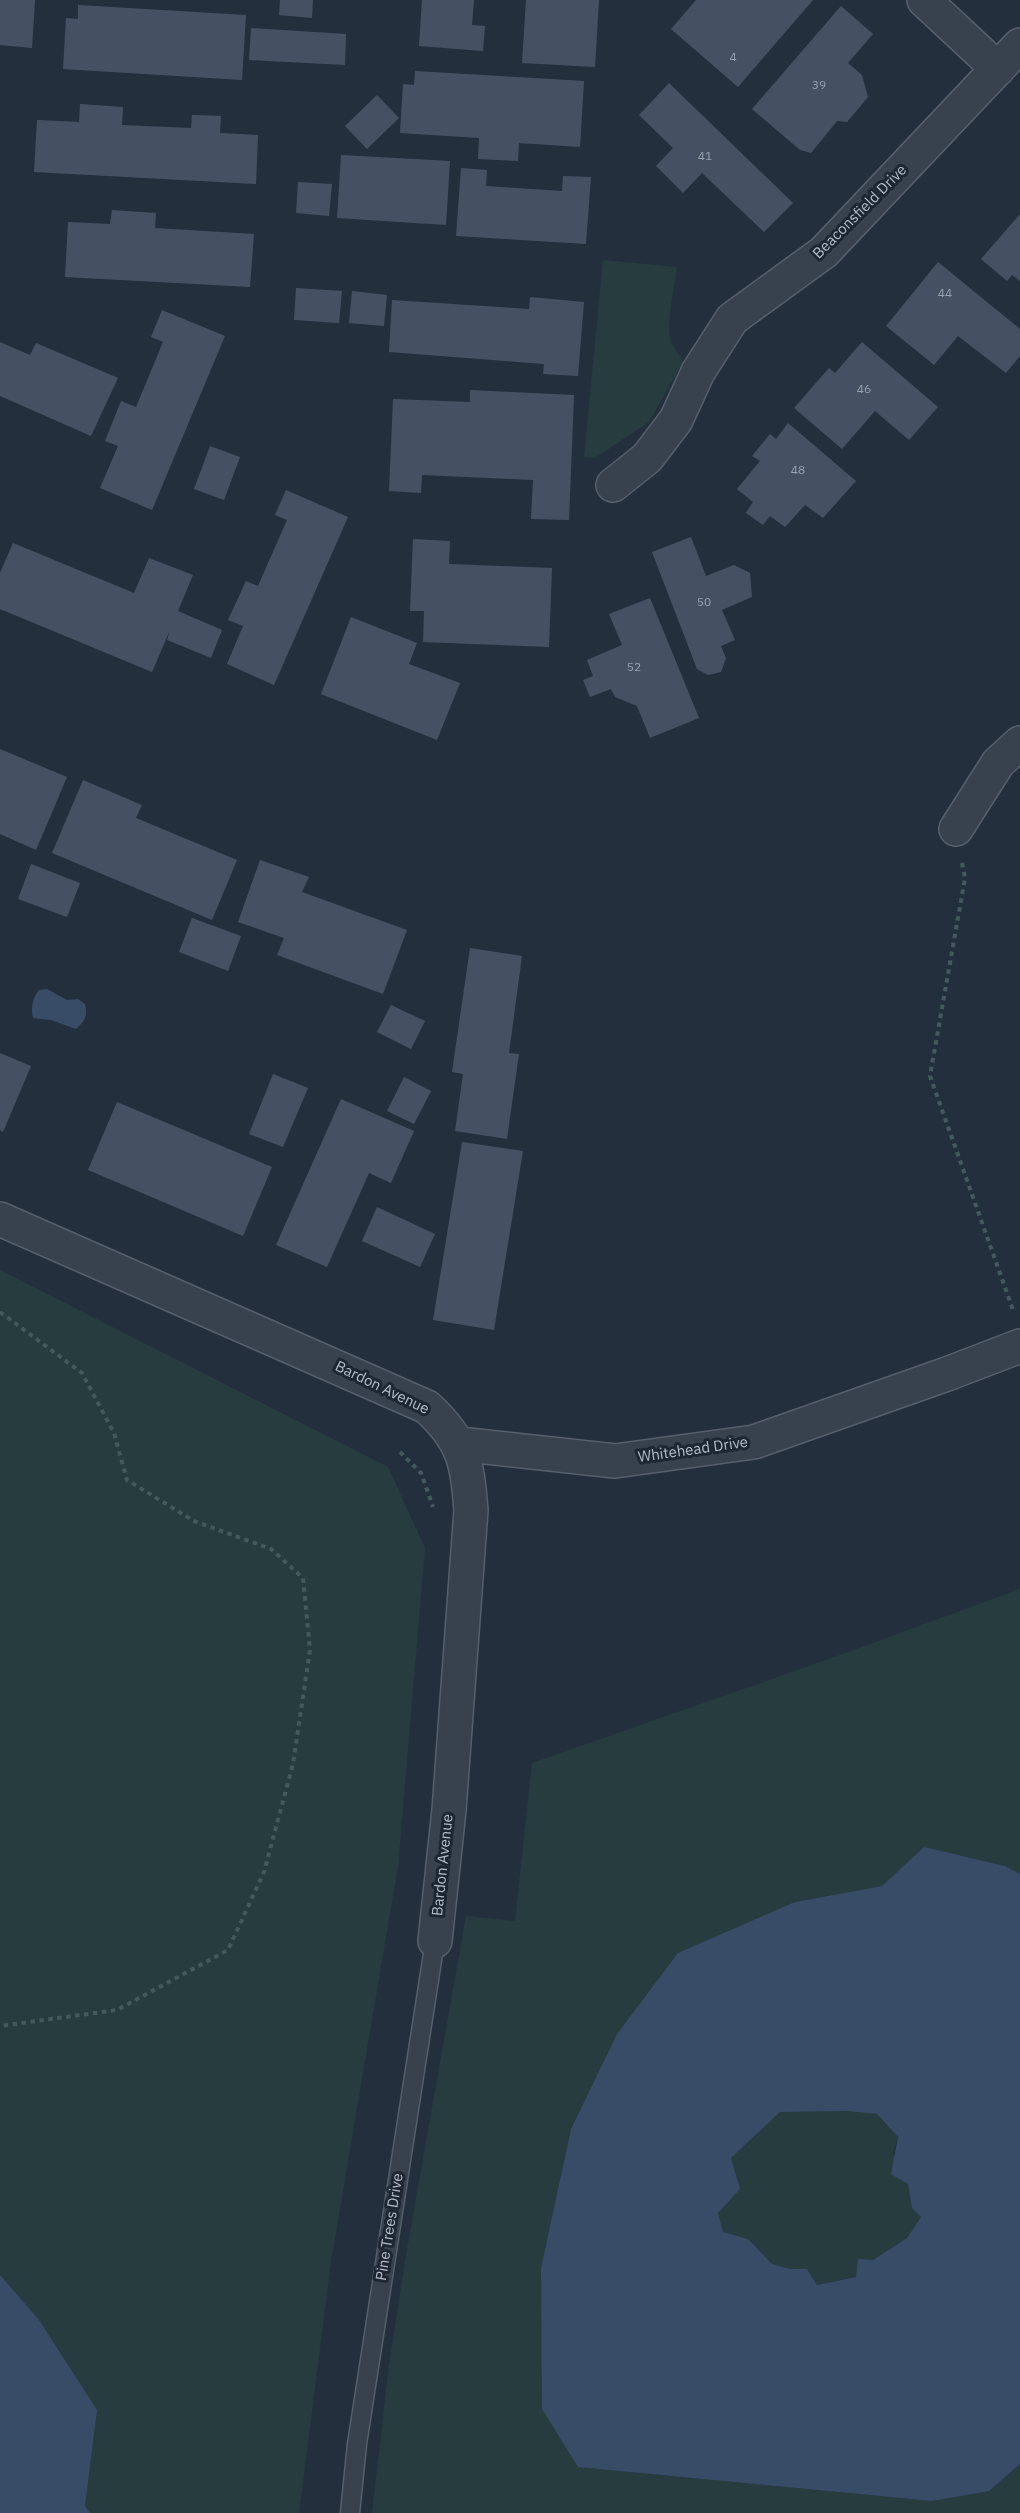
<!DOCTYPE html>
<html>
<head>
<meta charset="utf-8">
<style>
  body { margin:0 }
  canvas { display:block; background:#242f3e }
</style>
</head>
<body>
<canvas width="1020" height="2513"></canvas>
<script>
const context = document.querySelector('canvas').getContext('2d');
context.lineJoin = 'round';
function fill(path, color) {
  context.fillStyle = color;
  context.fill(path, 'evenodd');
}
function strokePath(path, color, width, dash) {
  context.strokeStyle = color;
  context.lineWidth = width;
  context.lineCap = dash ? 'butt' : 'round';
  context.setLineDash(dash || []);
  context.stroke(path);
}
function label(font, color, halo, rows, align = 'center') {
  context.font = font + ' "IBM Plex Sans",sans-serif';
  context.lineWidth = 6;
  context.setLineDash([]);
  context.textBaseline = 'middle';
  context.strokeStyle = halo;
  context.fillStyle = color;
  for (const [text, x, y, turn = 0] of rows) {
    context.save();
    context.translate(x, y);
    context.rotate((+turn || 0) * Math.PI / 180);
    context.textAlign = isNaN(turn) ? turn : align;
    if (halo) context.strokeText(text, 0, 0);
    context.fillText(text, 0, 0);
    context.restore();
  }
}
fill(new Path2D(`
  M603,260L677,267C675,287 665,324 671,341C674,348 679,355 683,362L649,422L595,458L584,457Z
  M0,1270L388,1467L425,1548L398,1866L331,2262L299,2513H0Z
  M1020,1589V1874L1005,1866L924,1847L882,1886L795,1902L617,2034L571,2129L541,2268L579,2467L932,2501L989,2491L1020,2464V2513H372L389,2365L407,2249L466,1916L515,1921L532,1763L829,1659Z
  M847,2111L877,2114L898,2137L893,2153L908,2184L912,2208L921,2217L907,2238L873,2260L856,2277L817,2285L807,2269H791L772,2264L748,2239L723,2232L718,2212L740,2189L731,2158L780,2112Z`), '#263c3f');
fill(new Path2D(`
  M47,989L67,1000L78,999L85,1004C88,1015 85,1021 76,1029L51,1020L33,1018C31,1009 32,998 39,990Z
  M924,1847L1005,1866L1020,1874V2464L989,2491L932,2501L578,2467L542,2409L541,2268L571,2129L617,2034L678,1953L795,1902L882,1886ZM847,2111L877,2114L898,2137L891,2174L908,2184L912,2208L921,2217L907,2238L873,2260L858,2259L856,2277L817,2285L807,2269H791L772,2264L748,2239L723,2232L718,2213L740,2189L731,2158L780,2112Z
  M0,2275L39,2320L97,2410L85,2506L90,2513H0Z`), '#394c67');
fill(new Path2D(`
  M0,0H35L32,48L0,45Z
  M280,0H313L312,18L279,15Z
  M422,0H474L472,25L485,26L483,51L419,46Z
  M526,0H599L595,67L522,63Z
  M696,0H813L738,87L671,29Z
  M78,5L246,15L242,80L63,69L66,18L78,19Z
  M841,6L873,34L848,63L862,75L868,97L847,122L837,121L811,153L800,150L752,109Z
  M251,28L346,34L345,65L249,60Z
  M415,71L584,81L580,147L519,143L518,161L478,159L479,138L400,133L403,84L414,85Z
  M669,83L793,203L764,232L702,173L683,193L656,166L673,148L639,115Z
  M377,95L399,118L367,149L345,126Z
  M80,104L123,107L122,125L191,128L192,115L221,116L220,133L258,135L256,184L34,172L37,120L79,122Z
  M341,155L450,161L446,225L337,218Z
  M461,168L487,170L486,186L562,191L563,176L591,177L586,244L456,236Z
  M298,182L332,184L329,216L296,213Z
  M112,210L156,213L155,228L254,234L250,287L65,277L68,222L110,224Z
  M1020,214V281L1012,275L1007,281L981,259Z
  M938,262L1020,329V356L1006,373L958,336L934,365L886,326Z
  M296,288L342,291L339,323L294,320Z
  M352,291L387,295L384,326L349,323Z
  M530,297L584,302L578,376L543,374L544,364L389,352L392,300L529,309Z
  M162,310L225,336L152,510L100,488L118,446L105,441L121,401L136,407L163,342L151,337Z
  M0,342L30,355L36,343L118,378L91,436L0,396Z
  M862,342L938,407L909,440L875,411L842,449L794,408L829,368L835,373Z
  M470,390L574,395L569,520L531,519L533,480L422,475L421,493L389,491L393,399L470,402Z
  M788,423L856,481L823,518L805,505L785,527L770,516L763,525L746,513L753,502L737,489L760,461L752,456L770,434L776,439Z
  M210,446L240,457L224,500L194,489Z
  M286,490L348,517L274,685L227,664L243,626L228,620L246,581L258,586L287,520L275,515Z
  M691,537L706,576L734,565L750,573L752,597L722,610L735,640L721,646L726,658L721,672L708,675L697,669L652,552Z
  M413,539L450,541L449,564L552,568L549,647L423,642L424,611H410Z
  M13,543L134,593L149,558L193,575L178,611L222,630L211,658L167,640L170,630L152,672L0,609V573Z
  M650,598L699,718L650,738L637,706L615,697L611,689L590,697L583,680L593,676L587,660L622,645L609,614Z
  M351,617L417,643L409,664L460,683L437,740L321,694Z
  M0,749L67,777L36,850L0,834Z
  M83,780L142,805L136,818L237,860L212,920L52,853Z
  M260,860L309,877L302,892L407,930L383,994L277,955L284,938L238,922Z
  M31,864L80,883L67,917L18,899Z
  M192,918L241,936L228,971L179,952Z
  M470,948L522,956L509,1053L519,1054L507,1139L455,1131L463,1074L452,1072Z
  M391,1005L425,1021L411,1049L377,1032Z
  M0,1053L31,1066L3,1132L0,1130Z
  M273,1074L308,1088L283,1147L249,1134Z
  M404,1077L431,1091L414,1124L387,1111Z
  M341,1099L414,1131L391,1183L369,1173L327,1267L276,1245Z
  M117,1102L272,1167L243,1236L88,1170Z
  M462,1142L523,1151L494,1330L433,1320Z
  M377,1207L435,1234L420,1267L362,1241Z`), '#455162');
const lane = new Path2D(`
  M350,2513L357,2444L435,1941`);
const street = new Path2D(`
  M924,0L998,69
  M613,485L647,458L676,420L698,372L732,319L824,252L1020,45
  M956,829L998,763L1020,743
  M0,1219L427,1407C464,1441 467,1462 471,1510L449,1810L435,1941
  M459,1444L615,1461L754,1442L947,1374L1020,1346`);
strokePath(lane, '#565f6c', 21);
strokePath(street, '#565f6c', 36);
strokePath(new Path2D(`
  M962,863L965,878L930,1076L1013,1310
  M0,1312L82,1373L114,1433L127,1480L194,1521L271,1549L303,1578L310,1650L293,1764L264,1872L228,1950L117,2010L0,2026
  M400,1452L421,1473L433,1507`), '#44595c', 4, [4.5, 4.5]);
strokePath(lane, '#38414e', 18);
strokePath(street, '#38414e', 33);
label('12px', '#98a1af', null, [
  ["4",733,58],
  ["39",819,86],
  ["41",705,157],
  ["44",945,294],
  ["46",864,390],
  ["48",798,471],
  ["50",704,603],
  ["52",634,668]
]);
label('15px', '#b4bcc9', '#1d2633', [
  ["Beaconsfield Drive",860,212,-45],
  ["Bardon Avenue",382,1388,26],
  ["Whitehead Drive",693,1450,-8],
  ["Bardon Avenue",443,1865,-84],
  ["Pine Trees Drive",390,2227,-81]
]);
</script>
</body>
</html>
